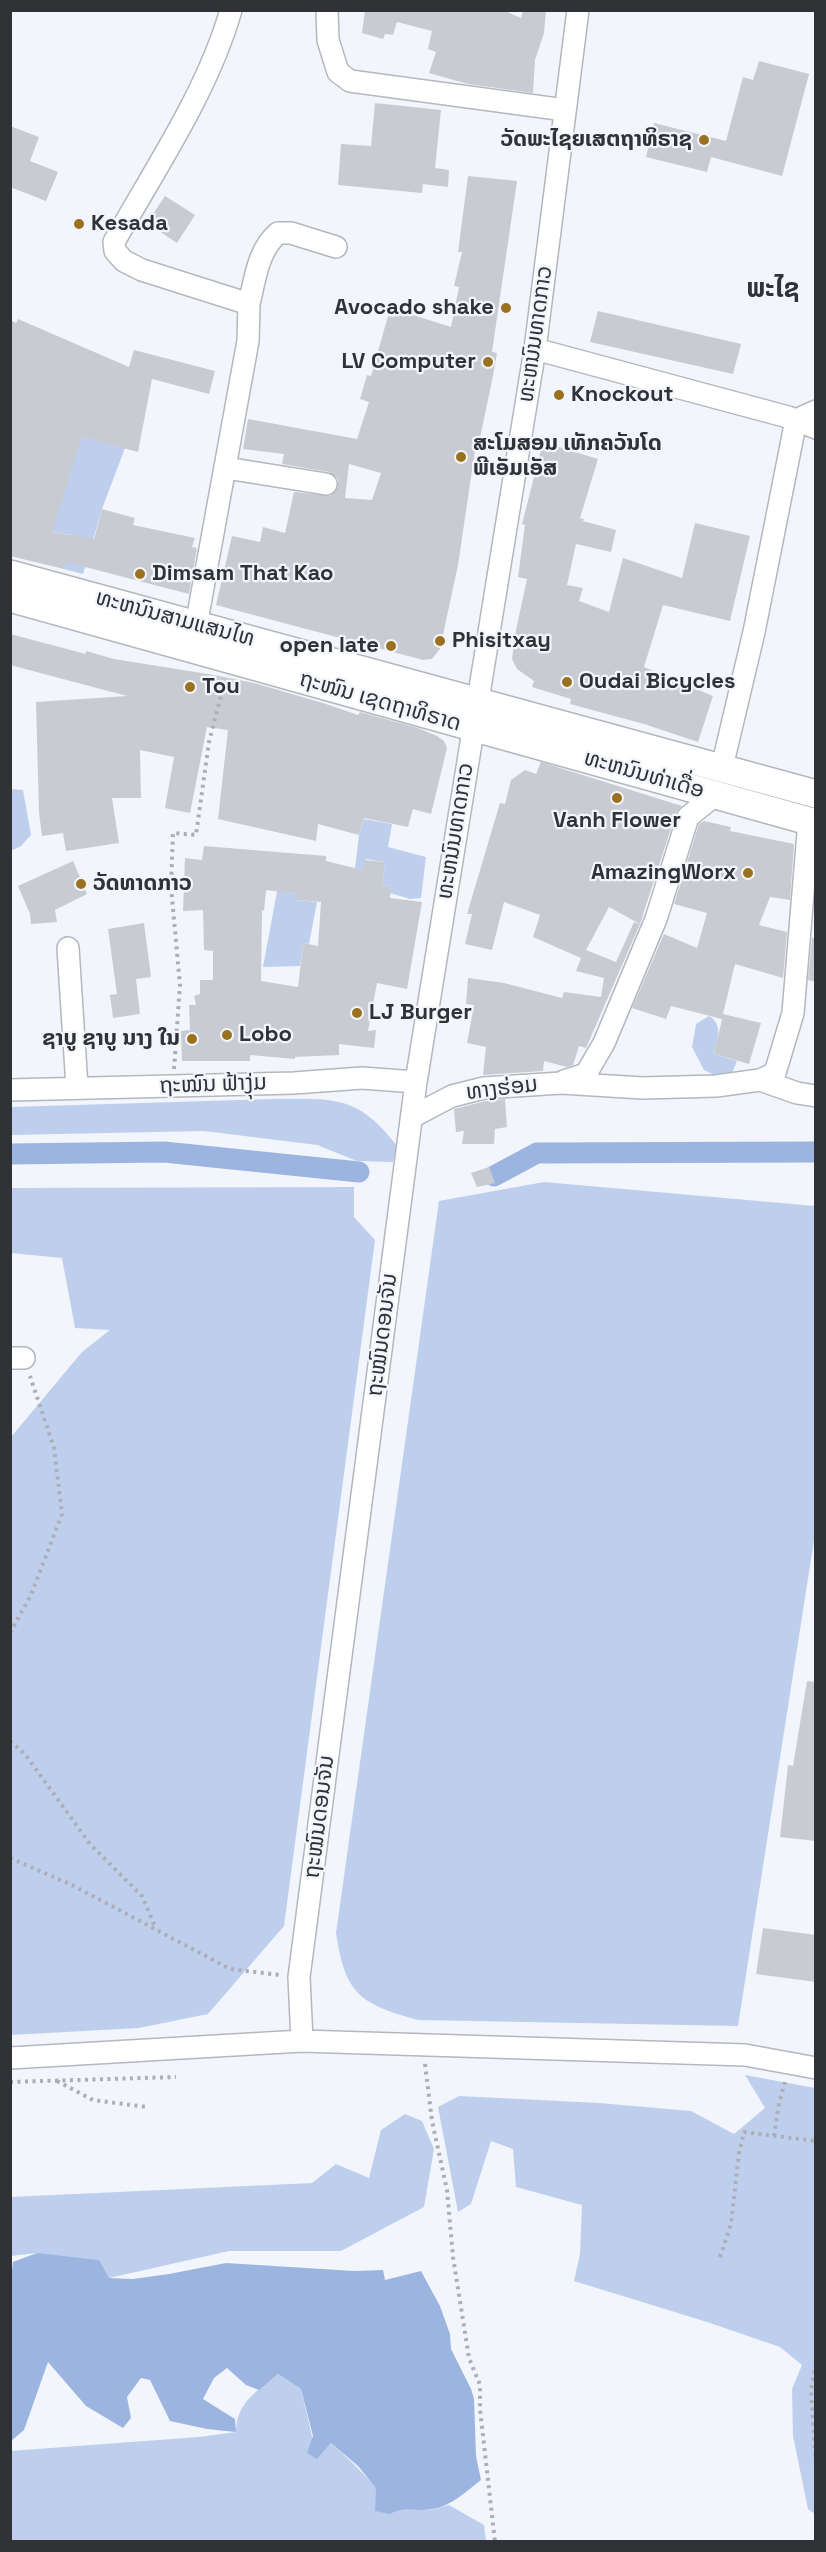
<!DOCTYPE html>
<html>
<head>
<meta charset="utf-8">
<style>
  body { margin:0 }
  #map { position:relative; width:826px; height:2552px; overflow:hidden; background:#f2f5fb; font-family:"Space Grotesk",sans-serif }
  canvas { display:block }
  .frame { position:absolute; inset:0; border:12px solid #313235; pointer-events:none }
</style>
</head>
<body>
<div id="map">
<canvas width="826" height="2552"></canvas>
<div class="frame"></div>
</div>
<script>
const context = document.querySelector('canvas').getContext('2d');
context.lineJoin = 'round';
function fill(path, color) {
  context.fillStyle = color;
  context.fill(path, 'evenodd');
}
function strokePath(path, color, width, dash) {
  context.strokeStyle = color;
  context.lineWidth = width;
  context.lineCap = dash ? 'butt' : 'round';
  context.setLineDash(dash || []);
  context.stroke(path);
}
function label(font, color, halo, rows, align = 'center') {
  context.font = font + ' "Space Grotesk","Noto Sans Lao",sans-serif';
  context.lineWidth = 4.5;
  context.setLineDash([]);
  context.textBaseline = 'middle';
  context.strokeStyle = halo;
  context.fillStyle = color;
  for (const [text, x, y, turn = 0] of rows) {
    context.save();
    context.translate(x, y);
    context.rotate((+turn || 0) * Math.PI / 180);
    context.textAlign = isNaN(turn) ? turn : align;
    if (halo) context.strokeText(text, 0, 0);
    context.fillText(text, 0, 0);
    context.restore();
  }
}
fill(new Path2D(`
  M82,437L125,448L102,509L83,574L64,569L72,535L45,531Z
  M11,789L23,790L31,835L21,846L11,851Z
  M364,819L392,824L388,847L426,857L421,898L410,899L390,893L391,887L382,885L385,862L366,859L363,871L355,868L359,835Z
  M278,886L284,887V892L297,894V900L317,902L309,944L303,943L300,966L263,967Z
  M709,1016C724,1025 717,1040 714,1054L737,1061L732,1073L718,1077L704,1070L692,1047L696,1024Z
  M272,1099C333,1099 357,1094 397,1146L393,1162L357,1161L317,1145L204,1131L11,1135V1107Z
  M544,1182L815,1206V1534L738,2026L418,2020C360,2004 345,1994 336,1933L439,1201Z
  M354,1187V1217L375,1240L284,1926L208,2014L139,2028L11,2035V1437L82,1352L110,1330L75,1328L62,1258L11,1253V1188Z
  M745,2075L815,2088V2514L808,2509L793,2436L792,2389L802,2365L780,2347L707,2322L574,2281L580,2254L582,2205L516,2187L513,2149L491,2141L471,2204L458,2212L438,2107L459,2096L599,2103L691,2111L734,2134L765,2108Z
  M405,2114L422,2121L434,2149L424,2207L341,2251H229L109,2278L37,2253L11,2256L10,2197L312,2183L336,2164L369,2178L381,2130Z
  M278,2374L301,2389L317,2458L331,2443C355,2464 375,2487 399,2509L429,2510L449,2505L484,2525L486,2541H11L10,2451L199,2437L236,2432C236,2403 257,2391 278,2374Z`), '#becfee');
fill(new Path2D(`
  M37,2253L99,2260L109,2278L133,2279L169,2274L226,2263L354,2271L383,2270L385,2280L421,2271L440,2306L450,2334L451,2349L471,2389L474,2399L476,2456L481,2480C465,2492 452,2506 432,2509C416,2512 404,2506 390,2514L375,2511L376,2488L358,2466L331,2443L317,2459L307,2453L313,2436L301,2389L278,2374L259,2390L246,2385L227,2368L214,2378L203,2399L235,2419L236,2432L207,2429L170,2421L150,2380L141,2378L127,2397L131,2418L123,2428L86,2406L48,2362L24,2430L11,2441V2277L13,2262Z`), '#9cb5e0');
strokePath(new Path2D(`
  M10,1154L164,1152L359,1172
  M494,1176L537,1153L816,1152`), '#9cb5e0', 21);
fill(new Path2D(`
  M365,10H503L521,18L523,10H546L544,33L535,60L533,93L468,84L429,73L436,52L428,49L432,31L397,22L393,35L385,34L383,39L362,33Z
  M759,61L809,74L782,176L711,157L707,172L646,157L654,123L726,141L743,77L753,80Z
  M375,103L441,110L435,168L449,170L448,187L423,184L422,193L338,185L341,144L371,146Z
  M10,126L39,137L30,161L58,172L46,201L10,187Z
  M468,176L517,181L492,352L497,353L493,376L480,438L477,437L458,565L440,649L432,659L423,660L216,605L232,536L260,542L263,527L285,533L294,492L330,496L338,487V479L329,472L282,464L284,454L243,449L248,419L357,439L369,402L360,399L367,375L371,376L388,316L395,317L397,310L451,327L459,287L454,286L462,252H458ZM349,464L381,473L372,500L345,498Z
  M165,196L195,215L177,243L147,223Z
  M598,311L741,344L733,374L590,342Z
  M18,319L129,367L134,350L215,371L209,394L152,379L138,452L82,437L52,532L94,539L102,509L135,518L133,525L195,538L192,547L197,548L189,594L66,562L64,569L10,556V320L16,323Z
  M543,442L598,459L580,518L584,519L583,521L616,530L611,552L576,544L567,585L583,588L579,601L609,612L623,558L682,578L695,523L750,536L730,621L663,605L644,667L713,696L698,742L644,724L570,704L571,699L532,687L534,681L517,669L512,659L515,635L527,579L518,577L525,525L522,524Z
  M10,634L86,654V651L114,659L214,675L254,683L323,703L358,715L360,712L418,728L437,736L444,741L447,748L431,814L413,809L408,827L364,818L359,835L318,824L316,841L218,819L228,730L207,727L190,813L165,808L174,757L140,750L141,798H112L119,843L66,851L63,833L42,836L39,813L36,702L127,696L10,665Z
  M541,762L682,806L676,813L640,924L609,907L586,950L616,962L634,922L640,924L586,1048L579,1046L573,1065L567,1067L544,1061L543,1071L483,1075L486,1047L467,1043L474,1005L466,1004L468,978L504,983L562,998L564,992L601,997L604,978L576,971L581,958L533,937L540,915L504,902L492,950L465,944L472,914H467L500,803L505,804L511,780L525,770L536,774Z
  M704,821L731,827L730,831L794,844L790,900L770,897L759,925L787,932L783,978L735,964L723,1014L761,1023L749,1064L714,1054L723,1015L722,1019L671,1006L666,1019L632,1008L664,934L697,948L707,913L674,904L699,824Z
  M204,846L326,856V861L363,870L365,860L385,862L382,885L391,887L390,898L422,902L407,989L377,983L368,1031L376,1030L374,1048L339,1044V1055L295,1057V1059L250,1055V1061H182L181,1031L190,1030L189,1005H196L194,996L200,994V980H213V951L204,950L203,910L183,911L185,858L202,860ZM266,890L297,894V900L321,902L318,946L303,943L298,987L261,981L262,910L264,911Z
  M73,861L87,894L55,910L57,922L31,924L30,914L18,886Z
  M144,923L151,977L136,979L140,1014L113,1018L110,995L117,994L108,929Z
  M812,938H816V982L808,980Z
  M505,1099L507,1127L495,1129L494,1144H462L464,1131L456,1132L454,1109L486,1101Z
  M489,1167L495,1183L477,1187L471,1173Z
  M807,1681L816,1682V1841L780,1837L788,1765L793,1766Z
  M763,1928L816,1935V1982L756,1974Z`), '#c8ccd2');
const minor = new Path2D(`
  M327,10L328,40L338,72L350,81L565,110
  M249,304C255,279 258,250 278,233H291L336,247
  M535,349L788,417L816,428
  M226,468L326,484
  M196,626L248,341L249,304L142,270L124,261L115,251L114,242C156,167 207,93 231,10
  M722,767L754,632L796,420L816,411
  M68,948L77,1087
  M760,1080L775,1073L793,1013L809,821
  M564,1081L586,1074L604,1043L656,919L688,817L715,795
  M10,1090L294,1083L362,1078L416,1082
  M412,1117L452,1096L484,1088L561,1083L643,1088L716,1086L760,1080L797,1093L816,1096
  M10,1358H24
  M302,2041L299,1977L416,1082L535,349L578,10
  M10,2058L302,2041L745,2055L816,2068`);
const major = new Path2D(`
  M10,574L816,794
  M10,598L816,823`);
strokePath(minor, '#b4b7bd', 24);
strokePath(major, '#b4b7bd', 30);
strokePath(new Path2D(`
  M174,1069L180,985L171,887L173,833L196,835L209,742L225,680
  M10,1633L31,1595L62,1514L54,1448L30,1376
  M10,1741L25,1754L90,1844L142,1896L156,1929
  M10,1858L72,1885L230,1969L280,1975
  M425,2064L432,2121L447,2190L453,2257L469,2358L480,2385V2409L495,2542
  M57,2081L93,2100L147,2107
  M10,2082L176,2077
  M774,2136L779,2103L785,2082
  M720,2257L731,2224L739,2153L744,2132L816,2141
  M816,2363L811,2390L816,2466`), '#acaeb3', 4, [3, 4.5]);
strokePath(minor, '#fff', 21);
strokePath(major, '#fff', 27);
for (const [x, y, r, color] of [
  [704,140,6,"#9a721f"],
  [79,224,6,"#9a721f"],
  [506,308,6,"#9a721f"],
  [488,362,6,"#9a721f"],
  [559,395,6,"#9a721f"],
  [461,457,6,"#9a721f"],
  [140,574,6,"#9a721f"],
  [440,641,6,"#9a721f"],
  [391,646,6,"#9a721f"],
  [567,682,6,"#9a721f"],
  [190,687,6,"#9a721f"],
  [617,798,6,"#9a721f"],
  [748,873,6,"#9a721f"],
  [81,884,6,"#9a721f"],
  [357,1013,6,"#9a721f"],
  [227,1035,6,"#9a721f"],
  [192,1039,6,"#9a721f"]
]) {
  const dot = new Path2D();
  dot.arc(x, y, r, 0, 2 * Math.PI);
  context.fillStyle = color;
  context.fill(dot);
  strokePath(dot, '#f2f5fb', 2);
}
label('bold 22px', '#313235', '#f2f5fb', [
  ["ວັດພະໄຊຍເສຕຖາທິຣາຊ",692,140,"right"],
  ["Kesada",91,224],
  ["Avocado shake",494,308,"right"],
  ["LV Computer",476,362,"right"],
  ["Knockout",571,395],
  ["ສະໂມສອນ ເທັກຄວັນໂດ",473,444],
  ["ພີເອັມເອັສ",473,469],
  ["Dimsam That Kao",152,574],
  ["Phisitxay",452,641],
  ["open late",379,646,"right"],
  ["Oudai Bicycles",579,682],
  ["Tou",202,687],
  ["Vanh Flower",617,821,"center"],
  ["AmazingWorx",736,873,"right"],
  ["ວັດທາດກາວ",93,884],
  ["LJ Burger",369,1013],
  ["Lobo",239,1035],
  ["ຊາບູ ຊາບູ ນາງ ໃນ",180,1039,"right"]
], 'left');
label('22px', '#313235', '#f2f5fb', [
  ["ທະຫນົນທາດກາວ",536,334,-82],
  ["ທະຫນົນສາມແສນໄທ",175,619,15],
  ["ຖະໜົນ ເຊດຖາທິຣາດ",380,702,16],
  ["ທະຫນົນທ່າເດື່ອ",644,775,16],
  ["ທະຫນົນທາດກາວ",456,831,-81],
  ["ຖະໝົນ ຟ້າງຸ່ມ",213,1085,-2],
  ["ທາງຮ່ອມ",502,1089,-7],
  ["ຖະໝົນດອນຈັນ",383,1335,-83],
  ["ຖະໝົນດອນຈັນ",320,1817,-83]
]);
label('bold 26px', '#313235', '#f2f5fb', [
  ["ພະໄຊ",773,290]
]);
</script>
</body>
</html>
